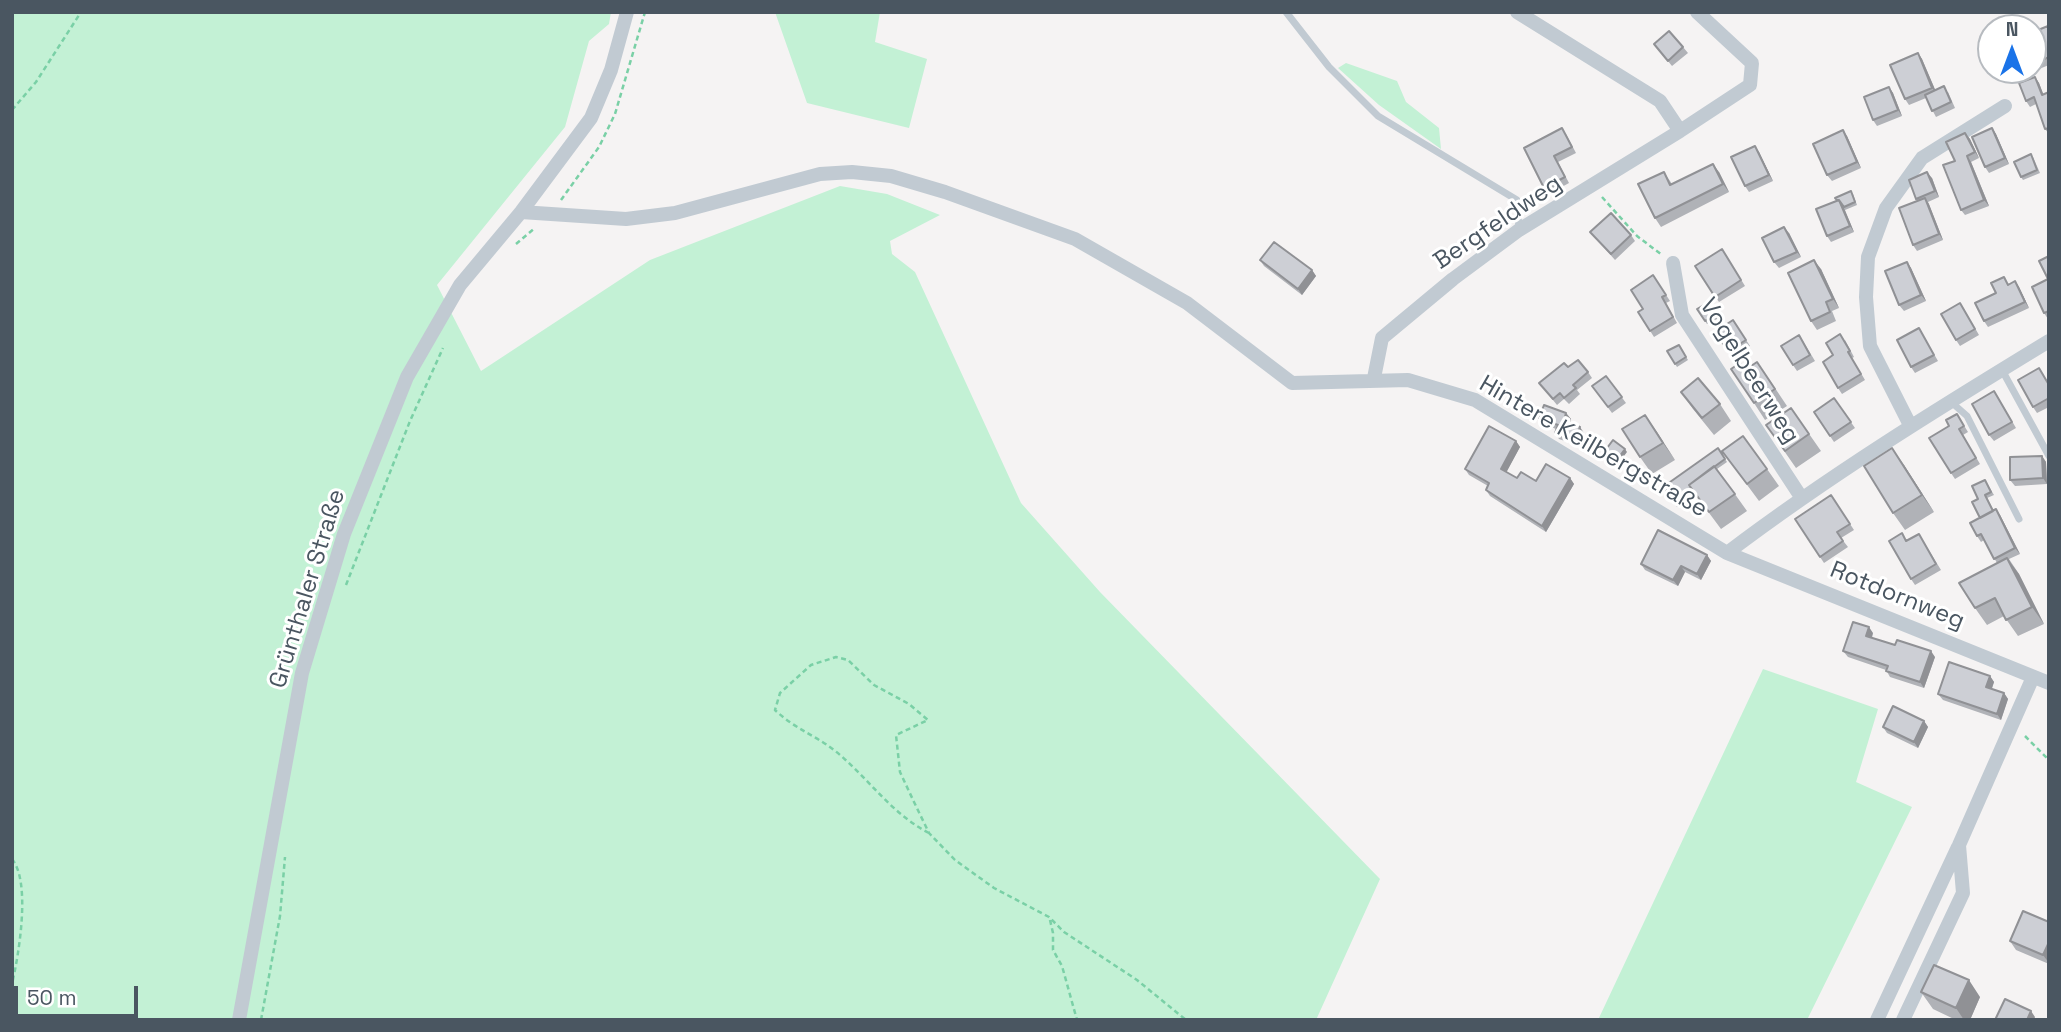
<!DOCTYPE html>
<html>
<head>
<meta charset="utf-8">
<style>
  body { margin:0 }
  #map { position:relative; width:2061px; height:1032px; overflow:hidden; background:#f5f3f3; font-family:"Space Grotesk",sans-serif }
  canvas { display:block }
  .frame { position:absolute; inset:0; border:14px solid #4a5661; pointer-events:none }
  .north { position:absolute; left:1977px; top:14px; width:70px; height:70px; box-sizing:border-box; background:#fff; border:2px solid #b7bbc0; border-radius:50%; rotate:0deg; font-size:19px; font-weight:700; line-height:28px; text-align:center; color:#4a5661 }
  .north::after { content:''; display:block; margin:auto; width:24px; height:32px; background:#1a73e8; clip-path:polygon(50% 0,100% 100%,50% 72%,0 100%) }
  .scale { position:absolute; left:14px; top:986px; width:124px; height:32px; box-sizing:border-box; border:4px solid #4a5661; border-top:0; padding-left:9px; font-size:21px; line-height:24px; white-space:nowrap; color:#4a5661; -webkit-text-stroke:5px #fff; paint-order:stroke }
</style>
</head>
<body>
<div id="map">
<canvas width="2061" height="1032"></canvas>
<div class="frame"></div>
<div class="north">N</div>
<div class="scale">50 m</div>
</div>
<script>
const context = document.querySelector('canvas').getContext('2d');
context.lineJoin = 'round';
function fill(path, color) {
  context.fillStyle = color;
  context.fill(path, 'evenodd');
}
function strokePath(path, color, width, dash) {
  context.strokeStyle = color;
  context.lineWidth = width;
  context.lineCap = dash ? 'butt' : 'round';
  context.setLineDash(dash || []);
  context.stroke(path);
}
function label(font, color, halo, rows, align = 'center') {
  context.font = font + ' "Space Grotesk",sans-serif';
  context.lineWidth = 6;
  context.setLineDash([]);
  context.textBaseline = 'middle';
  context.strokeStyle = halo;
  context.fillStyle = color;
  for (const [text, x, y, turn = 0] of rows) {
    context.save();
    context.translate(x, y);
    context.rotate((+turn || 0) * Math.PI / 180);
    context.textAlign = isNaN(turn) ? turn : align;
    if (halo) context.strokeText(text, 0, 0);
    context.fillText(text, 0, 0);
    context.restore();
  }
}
fill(new Path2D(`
  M12,12H611L609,24L589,41L565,127L437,285L481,371L650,260L840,186L887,194L940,215L890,241L892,254L915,272L1021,503L1100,592L1380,879L1316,1020H12Z
  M775,12H880L875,42L927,59L909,128L807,103Z
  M1346,63L1397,81L1406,102L1439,128L1441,149L1379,105L1338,68Z
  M1763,669L1878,709L1856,782L1912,807L1807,1020H1598Z`), '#c3f1d5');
strokePath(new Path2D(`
  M12,110L36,82L81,12
  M1602,197L1637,236L1662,255
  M561,200L599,147L615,114L645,12
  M516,244L535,228
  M346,585L410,421L443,348
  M2025,736L2049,760
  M929,833C890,813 868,777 834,750C813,734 795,729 775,710L780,693L811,665L836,657L848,660L874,685L909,704L928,720L896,735L900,772L914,802L929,833L955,860L994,888L1049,917L1064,932L1137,980L1186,1020
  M12,859C31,882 19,954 12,984
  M1050,920L1053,933V950L1062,966L1077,1020
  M261,1020L280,916L285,857`), '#7ad0a6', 2.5, [5, 3.5]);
strokePath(new Path2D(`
  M1286,12L1329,67L1378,116L1517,200L1519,229
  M2002,370L2049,456
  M1950,401L1967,416L2019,519`), '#c1cad2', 7);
strokePath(new Path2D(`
  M1680,131L1750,85L1752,63L1697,12
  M521,212L626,219L675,213L820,174L852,172L891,176L945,192L1075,239L1187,303L1292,383L1408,380L1475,400L1727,553L2049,683
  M1673,263L1682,315L1801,497
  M1374,378L1382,338L1453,279L1519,230L1680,131L1660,101L1517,12
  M1910,425L1870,346L1866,297L1868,257L1886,208L1922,158L2005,106
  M1727,553C1830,475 1939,408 2049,341
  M239,1020L302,673L344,534L407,377L460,285L521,212L591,118L611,70L627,12
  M1877,1020L1958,847
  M1903,1020L1963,893L1959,845L2033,677`), '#c1cad2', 14);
fill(new Path2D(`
  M2049,28V65L2039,69L2035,63Z
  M1654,44L1683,47L1688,53L1672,66Z
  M1918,53L1922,59L1935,90L1948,92L1955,108L1936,117L1926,98L1909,105L1905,99Z
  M2035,77L2039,83L2043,94L2049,92V134L2045,129L2036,104L2030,107L2026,101Z
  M1889,87L1893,93L1902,116L1877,126L1873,120Z
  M1992,128L1996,134L2009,164L1989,173L1985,167Z
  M1965,133L1970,139L1979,158L1971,162L1989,206L1965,215L1961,210L1955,161Z
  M1566,134L1576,153L1558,162L1569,183L1549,194L1544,188L1524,148Z
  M1847,136L1861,168L1832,181L1827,175Z
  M1759,152L1773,181L1749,192L1745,186Z
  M2033,157L2040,173L2023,180L2021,177Z
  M1664,172L1672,184L1719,172L1729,192L1661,227L1655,218Z
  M1932,178L1939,197L1928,202L1943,240L1917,251L1913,245L1918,201L1916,199Z
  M1853,194L1857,205L1845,210L1854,232L1831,242L1827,236L1816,209Z
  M1590,232L1631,235L1635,241L1615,260Z
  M1789,233L1801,257L1779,268L1774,262Z
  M1726,255L1745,286L1719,302L1695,266Z
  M2049,256V319H2048L2044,313L2048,279Z
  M1260,260L1312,270L1316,276L1302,295L1264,266Z
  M1907,262L1911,268L1926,301L1904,311L1899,305Z
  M1821,269L1839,308L1832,311L1836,321L1817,330L1811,321Z
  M1653,275L1670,301L1666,303L1677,323L1654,337L1638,312L1643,309Z
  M2015,281L2019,287L2029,308L1988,327L1984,321L1996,293Z
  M1709,302L1719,318L1707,324L1697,309Z
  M1964,309L1979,335L1960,346L1956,340Z
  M1733,320L1750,346L1732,357L1715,332Z
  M1919,328L1938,361L1915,373L1911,367Z
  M1845,340L1854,357L1852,358L1865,380L1842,394L1838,388L1833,355Z
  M1803,341L1815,361L1797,371L1793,365Z
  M1679,345L1688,360L1677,367L1667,351Z
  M1568,367L1588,372L1592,378L1577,390L1580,394L1569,404L1564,399L1557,405L1539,383Z
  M2039,368L2049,384V407L2037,413L2033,407Z
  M1745,370L1769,379L1787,406L1765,420L1754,403Z
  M1606,376L1626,403L1612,413L1592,386Z
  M1681,392L1720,404L1731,421L1714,435L1693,409Z
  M1998,397L2016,428L1994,441L1989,435Z
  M1834,398L1855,428L1834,442L1814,412Z
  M1791,408L1821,451L1796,468L1766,425Z
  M1566,413L1571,419L1569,423L1584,433L1579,446L1559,439L1555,433L1556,429L1544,424L1539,418Z
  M1957,414L1968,432L1963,435L1980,464L1955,479L1951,473L1949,426Z
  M1645,415L1675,460L1652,474L1640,457Z
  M1516,441L1520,447L1506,472L1517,478L1536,481L1570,478L1574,484L1546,532L1490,496L1486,490L1488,486L1469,475L1465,469Z
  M1718,448L1727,462L1717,469L1747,511L1721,529L1695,494L1677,507L1663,487Z
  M1722,451L1767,469L1779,486L1759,501Z
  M2042,456L2046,462L2047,484L2015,486L2010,480Z
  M1904,465L1934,512L1905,530L1893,513Z
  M1985,480L1994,495L1987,498L1994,511L2000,515L2020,554L2009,559L2019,574L2044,624L2018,636L2004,616L1987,625L1975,608L1997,563L1984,540L1981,542L1977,536L1980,518L1978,499Z
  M1831,495L1854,530L1841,538L1848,547L1824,563L1795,519Z
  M1919,534L1941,570L1915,585L1911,579L1907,541Z
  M1707,555L1711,561L1701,580L1685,572L1678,586L1645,570L1641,564Z
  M1873,633L1872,638L1935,657L1924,688L1890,677L1886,670L1848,657L1843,651Z
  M1990,676L1994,682L1992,689L2004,693L2008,699L2001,720L1943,700L1938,694Z
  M1924,721L1928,727L1918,748L1887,733L1883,727Z
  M2049,922V964L2016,950L2010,941Z
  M1921,992L1980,997L1970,1020H1956L1933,1009Z`), '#b0b2b7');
fill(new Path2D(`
  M1918,53L1922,59L1937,94L1932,88Z
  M2035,77L2039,83L2046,101L2042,95Z
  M1889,87L1893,93L1902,116L1898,110Z
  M1992,128L1996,134L2009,164L2005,158Z
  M1843,130L1847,136L1861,168L1857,162Z
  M1965,133L1970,139L1979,158L1975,152Z
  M1755,146L1759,152L1773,181L1769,175Z
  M1967,156L1971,162L1989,206L1984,200Z
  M1713,164L1719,172L1729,192L1723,184Z
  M1927,172L1932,178L1939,197L1935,191Z
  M1925,198L1929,204L1943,240L1939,234Z
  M1839,200L1843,206L1854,232L1850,226Z
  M1784,227L1789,233L1801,257L1797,252Z
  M1814,260L1821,269L1839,308L1833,299Z
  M1907,262L1911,268L1926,301L1921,295Z
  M1312,270L1316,276L1302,295L1298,289Z
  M2015,281L2019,287L2029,308L2025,302Z
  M1566,413L1571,419L1568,426L1564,420Z
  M1645,415L1657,432L1675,460L1663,443Z
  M1580,427L1584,433L1579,446L1575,440Z
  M1516,441L1520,447L1505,475L1501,469Z
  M1892,448L1904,465L1934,512L1922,495Z
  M1625,449L1627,452L1618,464L1616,461Z
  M2042,456L2046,462L2047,484L2043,478Z
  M1570,478L1574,484L1546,532L1542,526Z
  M1996,509L2000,515L2020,554L2015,548Z
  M1707,555L1711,561L1701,580L1697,574Z
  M2007,558L2019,574L2044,624L2032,607Z
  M1681,566L1685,572L1678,586L1673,580Z
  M1869,627L1873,633L1870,642L1866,636Z
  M1931,651L1935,657L1924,688L1920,682Z
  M1990,676L1994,682L1990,693L1986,687Z
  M2004,693L2008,699L2001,720L1997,714Z
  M1924,721L1928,727L1918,748L1914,742Z
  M2048,942H2049V963L2043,955Z
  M1969,980L1980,997L1970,1020H1964L1956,1008Z
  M2031,1011L2035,1017L2034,1020H2027Z`), '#909195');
const building = new Path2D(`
  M2048,26L2049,57L2035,63L2033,57V32Z
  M1669,31L1683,47L1668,61L1654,44Z
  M1918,53L1932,88L1905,99L1890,65Z
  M2035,77L2042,95L2049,92V128L2045,129L2034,97L2026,101L2019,83Z
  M1944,86L1951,102L1932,111L1925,95Z
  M1889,87L1898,110L1873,120L1864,97Z
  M1562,128L1572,147L1554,156L1565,177L1544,188L1524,148Z
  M1992,128L2005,158L1985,167L1972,137Z
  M1843,130L1857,162L1827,175L1813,144Z
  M1965,133L1975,152L1967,156L1984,200L1961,210L1943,165L1955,161L1946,142Z
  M1755,146L1769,175L1745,186L1731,157Z
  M2031,154L2037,170L2021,177L2014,162Z
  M1713,164L1723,184L1655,218L1638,184L1664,172L1670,185Z
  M1927,172L1935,191L1916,199L1909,180Z
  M1851,191L1855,202L1844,207L1839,200H1837L1835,198Z
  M1925,198L1939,234L1913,245L1899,208Z
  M1839,200L1850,226L1827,236L1816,209Z
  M1611,213L1631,235L1611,254L1590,232Z
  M1784,227L1797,252L1774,262L1762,238Z
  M1274,242L1312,270L1298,289L1260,260Z
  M1722,249L1741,280L1715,297L1695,266Z
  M2049,256V311L2044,313L2032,287L2048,279L2039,261Z
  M1814,260L1833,299L1826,302L1830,312L1811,321L1788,273Z
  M1907,262L1921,295L1899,305L1885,271Z
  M1653,275L1666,295L1662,297L1673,317L1650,331L1638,312L1643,309L1631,290Z
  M2004,277L2008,285L2015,281L2025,302L1984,321L1975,303L1996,293L1991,283Z
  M1709,302L1717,315L1705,321L1697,309Z
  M1960,303L1975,329L1956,340L1941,314Z
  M1733,320L1746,340L1728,351L1715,332Z
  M1919,328L1934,355L1911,367L1897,340Z
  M1840,334L1850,351L1848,352L1861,374L1838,388L1823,362L1833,355L1826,343Z
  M1799,335L1810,355L1793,365L1781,346Z
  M1679,345L1686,357L1675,364L1667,351Z
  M1578,360L1588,372L1573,385L1576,388L1564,398L1560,393L1553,399L1539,383L1564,363L1568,367Z
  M1757,362L1775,389L1754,403L1731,369L1740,363L1745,370Z
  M2039,368L2049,385V398L2033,407L2018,380Z
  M1606,376L1622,397L1608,407L1592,386Z
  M1698,378L1720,404L1702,418L1681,392Z
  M1994,391L2012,422L1989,435L1972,404Z
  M1834,398L1851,422L1830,436L1814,412Z
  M1544,405L1566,413L1564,420L1580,427L1575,440L1555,433L1558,425L1539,418Z
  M1791,408L1809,434L1785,451L1766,425Z
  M1957,414L1964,426L1959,429L1976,458L1951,473L1929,438L1949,426L1946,420Z
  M1645,415L1663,443L1640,457L1622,429Z
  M1489,426L1516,441L1501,469L1517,478L1521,472L1536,481L1546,464L1570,478L1542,526L1486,490L1489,483L1465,469Z
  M1743,436L1767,469L1747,484L1722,451Z
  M1613,440L1625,449L1616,461L1604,452Z
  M1718,448L1725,459L1689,485L1693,491L1675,504L1663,487Z
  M1892,448L1922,495L1893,513L1864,466Z
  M2042,456L2043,478L2010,480V457Z
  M1714,466L1735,494L1709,512L1689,485Z
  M1985,480L1991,492L1985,495L1993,511L1980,518L1972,502L1978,499L1972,486Z
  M1831,495L1850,524L1837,532L1843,541L1820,557L1795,519Z
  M1996,509L2015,548L1994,559L1981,534L1977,536L1970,523Z
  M1658,530L1707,555L1697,574L1681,566L1673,580L1641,564Z
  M1902,533L1906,541L1919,534L1936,564L1911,579L1889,541Z
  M2007,558L2032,607L2006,620L1995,598L1975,608L1959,583Z
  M1853,622L1869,627L1866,636L1895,645L1897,640L1931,651L1920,682L1886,671L1888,666L1843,651Z
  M1949,662L1990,676L1986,687L2004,693L1997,714L1938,694Z
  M1893,706L1924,721L1914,742L1883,727Z
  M2023,911L2049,922V942L2043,955L2010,941Z
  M1934,965L1969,980L1956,1008L1921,992Z
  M2005,999L2031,1011L2027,1020H1995Z`);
fill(building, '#cdcfd5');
strokePath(building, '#909195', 2);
label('24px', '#4a5661', '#fff', [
  ["Bergfeldweg",1498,223,-34],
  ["Vogelbeerweg",1749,371,58],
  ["Hintere Keilbergstraße",1593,447,30],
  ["Grünthaler Straße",308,589,-73],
  ["Rotdornweg",1897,596,22]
]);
</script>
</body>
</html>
